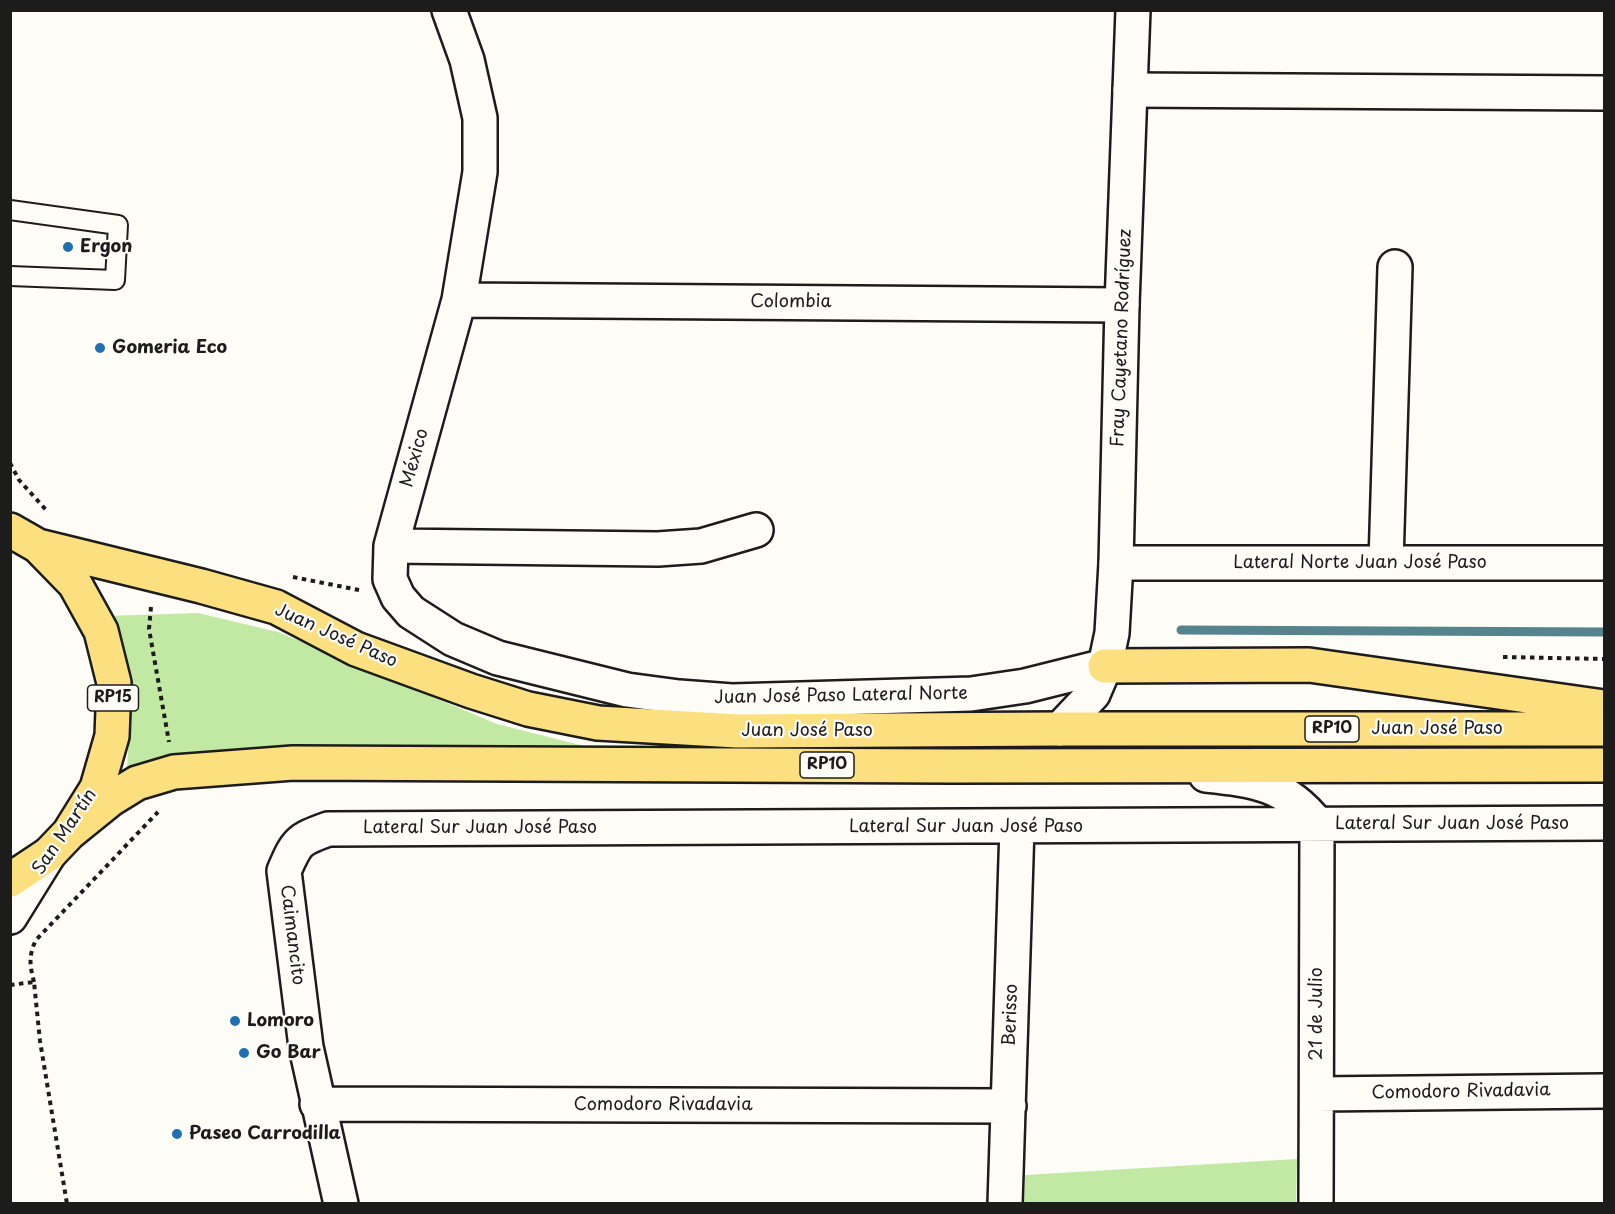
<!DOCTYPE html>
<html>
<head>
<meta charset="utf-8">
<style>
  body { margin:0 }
  #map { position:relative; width:1615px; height:1214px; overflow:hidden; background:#fdfcf7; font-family:"Playpen Sans",sans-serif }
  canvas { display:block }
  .frame { position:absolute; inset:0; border:12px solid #1c1c1c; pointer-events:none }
</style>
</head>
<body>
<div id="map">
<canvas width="1615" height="1214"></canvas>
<div class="frame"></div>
</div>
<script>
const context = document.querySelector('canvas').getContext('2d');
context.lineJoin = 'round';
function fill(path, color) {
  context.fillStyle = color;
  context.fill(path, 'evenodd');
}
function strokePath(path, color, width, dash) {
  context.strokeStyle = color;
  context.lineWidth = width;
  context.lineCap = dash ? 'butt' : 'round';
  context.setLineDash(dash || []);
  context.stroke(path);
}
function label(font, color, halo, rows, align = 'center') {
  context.font = font + ' "Playpen Sans",sans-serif';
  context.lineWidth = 4.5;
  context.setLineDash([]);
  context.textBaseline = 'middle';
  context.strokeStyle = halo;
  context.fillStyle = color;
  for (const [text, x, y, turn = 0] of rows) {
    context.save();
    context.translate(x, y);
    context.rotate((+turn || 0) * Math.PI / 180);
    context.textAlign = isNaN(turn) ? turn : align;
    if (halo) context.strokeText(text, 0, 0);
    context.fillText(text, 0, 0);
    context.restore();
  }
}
fill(new Path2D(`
  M198,613L278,632L497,724L584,746L191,758L127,767L130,721L125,667L107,616Z
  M1297,1159L1296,1203H1024L1025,1175Z`), '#c2e9a4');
strokePath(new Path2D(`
  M1181,630L1604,632`), '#55848d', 9);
const service = new Path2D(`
  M10,210L118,225L115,280L10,276`);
const minor = new Path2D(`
  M449,10L467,60L480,118V172L459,300L391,546L658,549L701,546L756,530
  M1130,90L1604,93
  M459,300L1122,305
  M391,546L390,579L398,597L411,612L453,639L498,658L627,690L679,697L732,701L971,694L1025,686L1105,666
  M1386,562L1395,267
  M1116,563H1604
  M1206,775C1254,780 1286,784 1317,824
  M1317,1094L1604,1091
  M317,1104L1009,1106
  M341,1204L306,1047L284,871C297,841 298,840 328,829L1604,823
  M1005,1204L1017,827
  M1316,1204L1317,824`);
const tertiary = new Path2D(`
  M1060,729L1093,694L1105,666L1112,633L1116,563L1122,305L1133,10`);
const secondary = new Path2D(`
  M10,917L49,854`);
const trunk = new Path2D(`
  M10,530L38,546L75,584L101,631L114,683L112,736L97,788L69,833L49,854L10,880
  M38,546L201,586L276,607L356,649L471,691L528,709L598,723L737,731L1060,729H1604
  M1105,666L1309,665L1604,707
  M69,833L111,799L137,783L174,772L293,763L951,766L1604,765`);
strokePath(service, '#1c1c1c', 22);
strokePath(minor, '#1c1c1c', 38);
strokePath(tertiary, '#1c1c1c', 38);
strokePath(secondary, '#1c1c1c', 38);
strokePath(trunk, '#1c1c1c', 38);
strokePath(new Path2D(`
  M10,463L19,480L47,511
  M293,577L359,590
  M151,607L149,629L169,742
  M1503,657L1604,659
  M34,982C30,966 28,956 36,940L158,812
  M10,985L34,982L40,1041L67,1204`), '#1c1c1c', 4, [4.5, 4.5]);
strokePath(service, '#fdfcf7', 18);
strokePath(minor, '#fdfcf7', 33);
strokePath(tertiary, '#fdfcf7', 33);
strokePath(secondary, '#fdfcf7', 33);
strokePath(trunk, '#fce080', 33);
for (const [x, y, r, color] of [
  [68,247,6,"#1f6fb2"],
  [100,348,6,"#1f6fb2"],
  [235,1021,6,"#1f6fb2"],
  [244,1053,6,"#1f6fb2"],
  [177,1134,6,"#1f6fb2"]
]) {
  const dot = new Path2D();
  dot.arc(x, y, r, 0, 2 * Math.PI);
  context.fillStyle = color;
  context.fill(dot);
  strokePath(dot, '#fdfcf7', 2);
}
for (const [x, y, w] of [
  [113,698,51],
  [1332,729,54],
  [827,765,54]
]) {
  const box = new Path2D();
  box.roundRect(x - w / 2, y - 13, w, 26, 4.5);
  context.fillStyle = '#fdfcf7';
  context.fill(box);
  strokePath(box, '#1c1c1c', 1.5);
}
label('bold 16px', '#1c1c1c', null, [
  ["RP15",113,698],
  ["RP10",1332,729],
  ["RP10",827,765]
]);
label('bold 18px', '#1c1c1c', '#fdfcf7', [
  ["Ergon",80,247],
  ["Gomeria Eco",112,348],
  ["Lomoro",247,1021],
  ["Go Bar",256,1053],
  ["Paseo Carrodilla",189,1134]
], 'left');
label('18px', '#1c1c1c', '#fdfcf7', [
  ["Colombia",791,302],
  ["Fray Cayetano Rodríguez",1122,338,-88],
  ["México",415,458,-74],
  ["Lateral Norte Juan José Paso",1360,563],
  ["Juan José Paso",336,636,24],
  ["Juan José Paso Lateral Norte",841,696,-1],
  ["Juan José Paso",1437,729],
  ["Juan José Paso",807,731],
  ["Lateral Sur Juan José Paso",1452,824],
  ["Lateral Sur Juan José Paso",966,827],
  ["Lateral Sur Juan José Paso",480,828],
  ["San Martín",65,832,-56],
  ["Caimancito",292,935,83],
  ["21 de Julio",1317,1014,-90],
  ["Berisso",1011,1015,-88],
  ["Comodoro Rivadavia",1461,1092,-1],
  ["Comodoro Rivadavia",663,1105]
]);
</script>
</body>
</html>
